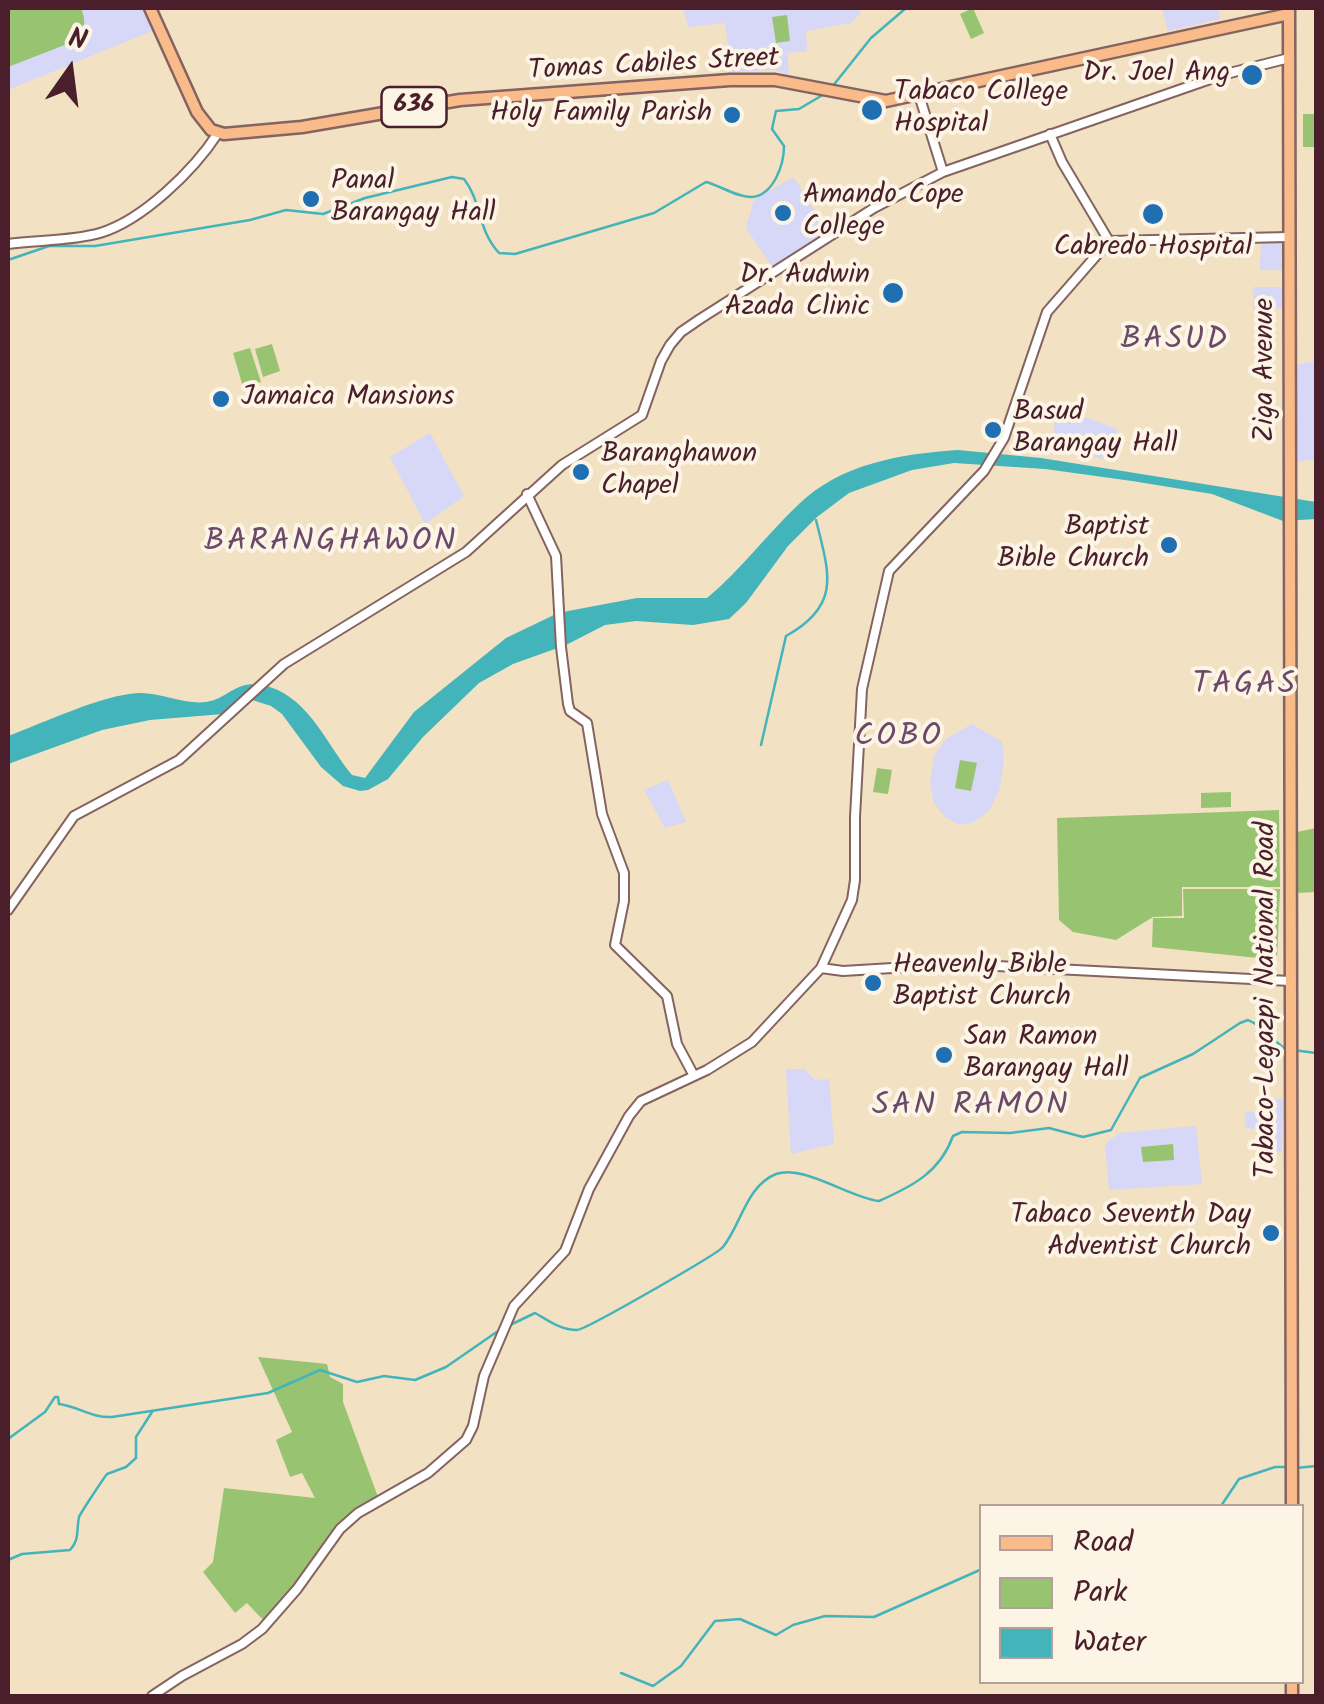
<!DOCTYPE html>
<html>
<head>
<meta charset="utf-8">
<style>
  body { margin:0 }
  #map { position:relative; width:1324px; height:1704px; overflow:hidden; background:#f2e1c3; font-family:Kalam,sans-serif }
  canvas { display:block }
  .frame { position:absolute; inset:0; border:10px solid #4a1f2b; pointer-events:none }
  .legend { position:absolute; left:979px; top:1504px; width:325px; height:180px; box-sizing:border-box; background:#fcf5e5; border:2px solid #b59f9b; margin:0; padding:12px 18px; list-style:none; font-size:30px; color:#4a1f2b }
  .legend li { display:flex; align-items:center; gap:20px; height:50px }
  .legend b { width:50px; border:2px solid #b59f9b }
  .north { position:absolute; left:20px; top:20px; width:100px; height:100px; -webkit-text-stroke:8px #fcf5e5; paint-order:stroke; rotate:14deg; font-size:28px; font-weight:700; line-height:40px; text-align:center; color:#4a1f2b }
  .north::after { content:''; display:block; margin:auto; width:35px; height:45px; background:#4a1f2b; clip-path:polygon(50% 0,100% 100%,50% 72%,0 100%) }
</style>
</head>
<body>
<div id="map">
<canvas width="1324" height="1704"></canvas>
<div class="frame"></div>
<ul class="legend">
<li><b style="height:12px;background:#fabb8b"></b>Road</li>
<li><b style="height:28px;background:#98c471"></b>Park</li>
<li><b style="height:28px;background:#44b4bb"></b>Water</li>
</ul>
<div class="north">N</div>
</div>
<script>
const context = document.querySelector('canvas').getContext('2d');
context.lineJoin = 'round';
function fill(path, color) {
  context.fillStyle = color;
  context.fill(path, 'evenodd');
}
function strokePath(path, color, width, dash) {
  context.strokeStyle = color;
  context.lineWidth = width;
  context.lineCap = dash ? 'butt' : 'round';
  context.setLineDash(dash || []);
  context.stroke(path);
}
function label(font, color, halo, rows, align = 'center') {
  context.font = font + ' Kalam,sans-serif';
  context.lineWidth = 8;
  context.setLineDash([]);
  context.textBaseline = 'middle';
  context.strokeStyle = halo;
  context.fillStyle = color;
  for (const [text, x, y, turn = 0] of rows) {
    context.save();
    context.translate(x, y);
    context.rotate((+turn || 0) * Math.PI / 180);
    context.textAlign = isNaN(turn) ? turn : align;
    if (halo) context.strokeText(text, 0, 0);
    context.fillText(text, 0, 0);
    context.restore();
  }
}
fill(new Path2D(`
  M8,8H143L152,31L8,90Z
  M683,8H859L860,14L851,23L806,31L807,51L787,53L789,74L773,70L732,72L725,23L688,27Z
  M1162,8H1218L1220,19L1168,31Z
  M794,177L828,233L773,268L746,228L754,199Z
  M1261,241H1282V270H1260Z
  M1253,287H1282V308L1253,309Z
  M1316,361V460L1296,461L1295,365Z
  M1085,417L1117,429L1118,461L1051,451L1055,421Z
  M430,433L464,496L425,524L390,457Z
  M972,724L1002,742L1004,761L999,791L989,811L972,823L959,825L945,817L934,803L930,783L934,756L946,739Z
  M668,780L686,822L665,828L644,790Z
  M786,1069H805L814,1080L829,1079L834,1144L791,1154Z
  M1264,1098L1283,1099L1282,1152L1262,1151V1130L1245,1128V1111L1263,1113Z
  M1196,1126L1202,1184L1109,1190L1105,1144L1119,1133Z`), '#d7d7f8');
fill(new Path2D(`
  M11,8H81C86,20 86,31 75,41L8,67V9Z
  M973,8L984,33L971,39L960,14Z
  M787,15L790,41L776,43L772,17Z
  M1303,114H1316V147H1303Z
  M272,344L280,371L263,377L255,349Z
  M250,348L261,382L243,387L233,353Z
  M960,760L977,763L971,791L955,788Z
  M877,768L892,770L888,794L873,792Z
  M1231,792V807L1201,808V793Z
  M1279,810L1280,887H1182V916L1153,917L1116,940L1073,932L1059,920L1057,818Z
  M1316,828V892L1296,893L1297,832Z
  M1183,889H1280L1277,960L1152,947L1153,918H1184Z
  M1173,1144L1174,1160L1143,1162L1141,1147Z
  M258,1357L327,1364L330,1377L343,1384V1402L378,1497L336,1526L293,1587L264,1621L247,1603L235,1613L203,1572L213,1562L224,1488L315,1498L302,1473L290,1477L276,1440L292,1432Z`), '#98c471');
fill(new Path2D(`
  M958,450L1041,458L1316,502V519L1283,521L1212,494L1132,481L1045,469L954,463L912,470L849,493L817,517L788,546L746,603L729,619L693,625L636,621L605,625L566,645L513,664L479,683L423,737L388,779L368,790L360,791L343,786L321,767L282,714L271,706L243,697L223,714L150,720L102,730L8,764V736C43,723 102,695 138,693C160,692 185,705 206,702C229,699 238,676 270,687C310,700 327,745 352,775L365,778L414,712L506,638L556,614L568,611L637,598H707C741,570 767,534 799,504C842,463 901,454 958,450Z`), '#44b4bb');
strokePath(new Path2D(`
  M832,87L871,38L906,8
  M8,260L49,246H95L250,220L286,210L323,214L365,198L452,177L464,179C482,202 477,229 499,253L515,254L654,213L706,182C719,185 738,198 752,197C774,195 784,164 784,146L772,129L776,111L799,109L826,93
  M761,745L786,636C842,605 829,573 816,520
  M1293,1050L1316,1053
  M508,1326L535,1313C548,1320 560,1330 577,1330C585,1330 716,1255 723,1247C741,1225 746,1186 776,1174C804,1164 850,1198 879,1201C913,1186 940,1172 953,1136L962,1132L1010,1133L1049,1128L1083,1137L1111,1130L1140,1078L1193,1054L1240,1023L1248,1020L1254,1023L1285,1049
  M8,1439L45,1412L55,1397H58L59,1404C77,1406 91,1418 112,1417L268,1393L320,1370L357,1382L384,1376L415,1380L446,1367L501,1329
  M1296,1468L1316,1466
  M1221,1506L1239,1479L1275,1467H1288
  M8,1560L22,1554L70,1550C80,1539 76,1531 79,1517C80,1514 103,1479 107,1474L126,1467L136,1458V1437L152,1412
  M621,1673L653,1686L681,1666L715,1621L740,1619L776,1635L793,1625L825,1616L874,1617L982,1569`), '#44b4bb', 2.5);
const minor = new Path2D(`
  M919,95L943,172
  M1050,134L1062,162L1109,241
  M8,244C37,240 72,241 100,233C143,220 194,170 218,133
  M527,494L556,556L561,647L568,704L570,711L587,723L602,814L624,873V901L615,945L667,996L677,1044L693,1074
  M8,910L74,816L179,760L284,664L466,552L562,465L642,415L661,361L670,345L681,332L700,319L874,208L943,172L1222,75L1289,58
  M821,968L843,971L958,964L1290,981
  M152,1696L182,1676L242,1644L262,1629L297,1589L340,1529L358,1513L428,1473L466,1440L473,1426L484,1376L514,1306L565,1251L589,1189L629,1116L641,1101L707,1070L752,1042L821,968L852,900L855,880V817L862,689L889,571L984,471L1004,438L1047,312L1109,241L1289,237`);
const major = new Path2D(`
  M150,8L197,112L211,130L224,134L302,127L460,100L730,80H775L886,101L1289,14
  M1289,8L1292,1506
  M1292,1696V1682`);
strokePath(minor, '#856360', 12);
strokePath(major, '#856360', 15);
strokePath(minor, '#fff', 8);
strokePath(major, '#fabb8b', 10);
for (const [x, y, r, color] of [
  [1252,75,12,"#1f6fb2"],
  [872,110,12,"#1f6fb2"],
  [732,115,10,"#1f6fb2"],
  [311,199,10,"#1f6fb2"],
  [783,213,10,"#1f6fb2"],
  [1153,214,12,"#1f6fb2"],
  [893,293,12,"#1f6fb2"],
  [221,399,10,"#1f6fb2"],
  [993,430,10,"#1f6fb2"],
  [581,472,10,"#1f6fb2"],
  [1169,545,10,"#1f6fb2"],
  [873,983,10,"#1f6fb2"],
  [944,1055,10,"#1f6fb2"],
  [1271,1233,10,"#1f6fb2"]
]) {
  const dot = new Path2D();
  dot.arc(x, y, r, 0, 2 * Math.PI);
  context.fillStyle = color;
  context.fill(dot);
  strokePath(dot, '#fcf5e5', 4);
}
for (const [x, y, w] of [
  [414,107,65]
]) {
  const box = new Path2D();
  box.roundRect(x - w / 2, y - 20, w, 40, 8);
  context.fillStyle = '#fcf5e5';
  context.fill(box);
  strokePath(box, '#4a1f2b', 2.5);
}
label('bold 25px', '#4a1f2b', null, [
  ["636",414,107]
]);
label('28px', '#4a1f2b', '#fcf5e5', [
  ["Tomas Cabiles Street",654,67,-3],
  ["Ziga Avenue",1267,370,-90],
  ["Tabaco-Legazpi National Road",1268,1000,-90]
]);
label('28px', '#4a1f2b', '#fcf5e5', [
  ["Dr. Joel Ang",1230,75,"right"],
  ["Tabaco College",894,94],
  ["Hospital",894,126],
  ["Holy Family Parish",712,115,"right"],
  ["Panal",331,183],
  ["Barangay Hall",331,215],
  ["Amando Cope",803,197],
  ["College",803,229],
  ["Cabredo Hospital",1153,249,"center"],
  ["Dr. Audwin",870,277,"right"],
  ["Azada Clinic",870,309,"right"],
  ["Jamaica Mansions",241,399],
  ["Basud",1013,414],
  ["Barangay Hall",1013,446],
  ["Baranghawon",601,456],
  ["Chapel",601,488],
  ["Baptist",1149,529,"right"],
  ["Bible Church",1149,561,"right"],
  ["Heavenly Bible",893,967],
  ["Baptist Church",893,999],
  ["San Ramon",964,1039],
  ["Barangay Hall",964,1071],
  ["Tabaco Seventh Day",1251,1217,"right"],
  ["Adventist Church",1251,1249,"right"]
], 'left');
context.letterSpacing = '2.5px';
label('32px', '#6d4969', '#fcf5e5', [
  ["BASUD",1175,343],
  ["BARANGHAWON",331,545],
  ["TAGAS",1245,688],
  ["COBO",899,740],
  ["SAN RAMON",971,1109]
]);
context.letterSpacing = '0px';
</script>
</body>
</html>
